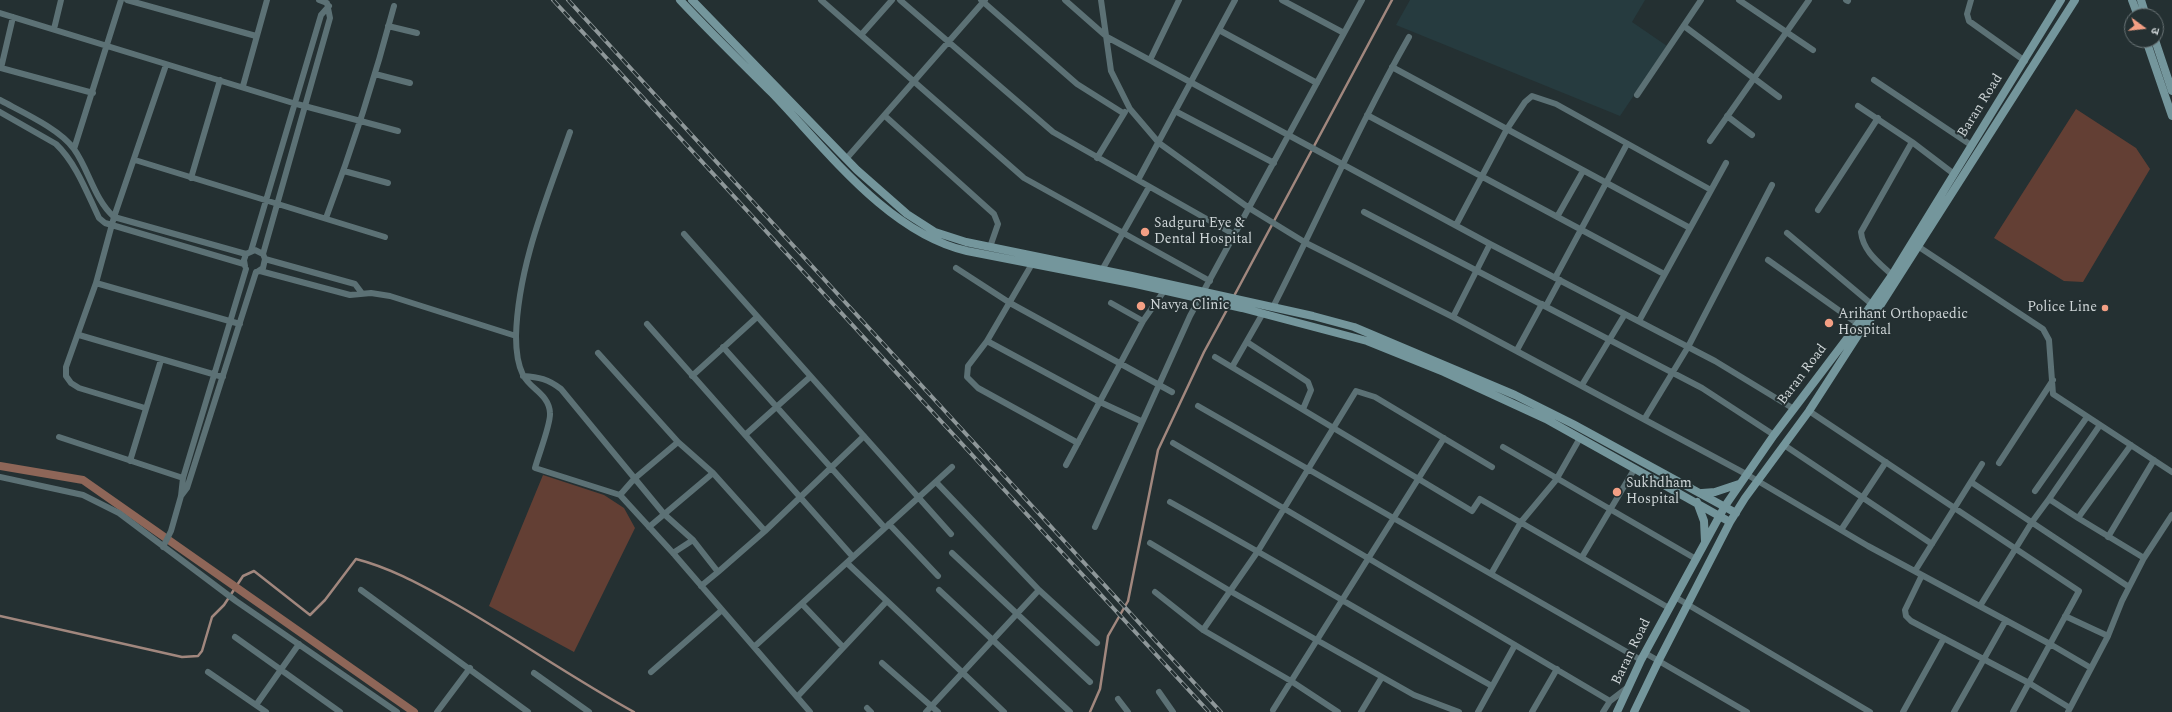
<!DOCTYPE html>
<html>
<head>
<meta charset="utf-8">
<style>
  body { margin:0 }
  #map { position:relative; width:2172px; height:712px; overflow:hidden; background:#243032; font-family:Spectral,"Noto Sans Devanagari",serif }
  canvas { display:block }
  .north { position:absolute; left:2124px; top:8px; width:40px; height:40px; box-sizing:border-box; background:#243032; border:1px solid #687274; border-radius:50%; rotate:105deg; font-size:11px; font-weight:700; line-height:16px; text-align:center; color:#ced5d7 }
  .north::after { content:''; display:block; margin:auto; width:14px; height:18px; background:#f39f84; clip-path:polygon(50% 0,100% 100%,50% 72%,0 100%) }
</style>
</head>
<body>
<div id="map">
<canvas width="2172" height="712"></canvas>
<div class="north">उ</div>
</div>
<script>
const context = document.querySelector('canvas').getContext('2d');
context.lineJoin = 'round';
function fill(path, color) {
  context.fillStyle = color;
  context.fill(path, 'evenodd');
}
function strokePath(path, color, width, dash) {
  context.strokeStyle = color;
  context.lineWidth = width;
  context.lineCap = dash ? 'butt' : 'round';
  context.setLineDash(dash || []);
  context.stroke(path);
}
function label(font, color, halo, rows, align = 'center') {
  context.font = font + ' Spectral,serif';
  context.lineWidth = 4;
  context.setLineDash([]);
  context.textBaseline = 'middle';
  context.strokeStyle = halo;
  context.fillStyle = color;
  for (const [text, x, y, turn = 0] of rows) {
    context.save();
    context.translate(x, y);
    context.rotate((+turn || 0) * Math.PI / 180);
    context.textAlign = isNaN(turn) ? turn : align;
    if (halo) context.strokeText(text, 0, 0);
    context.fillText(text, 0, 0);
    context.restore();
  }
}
fill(new Path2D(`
  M1410,0H1645L1632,22L1667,46L1620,116L1396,25Z`), '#263b3f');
fill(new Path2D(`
  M2076,109L2136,148L2150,169L2083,282L2064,281L1994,238Z
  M543,475L604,495L624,508L635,528L574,652L489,606Z`), '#633f34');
strokePath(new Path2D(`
  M1234,296L1392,0
  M0,616L182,657L198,656L202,651L212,617L224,605L243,576L254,571L310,615L325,600L356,559C391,568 421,585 452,602C514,637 572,678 634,712
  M1090,712L1100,689L1108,636L1128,601L1158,450L1204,352L1229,306`), '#a1877e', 2.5);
strokePath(new Path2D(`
  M0,466L83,480L414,712`), '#8e6658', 8);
strokePath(new Path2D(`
  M127,0L256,36
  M821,0L1024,178L1210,281
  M900,0L1053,132L1235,235
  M981,0L1077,84L1123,113
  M1065,0L1107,37L1490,244L1715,361L1794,409
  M1101,0L1111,71L1130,109L1159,143L1249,208L1306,243L1453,317L1746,474L1868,546L2050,644L2091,668
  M1282,0L1344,33
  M1739,0L1813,50
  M1846,0L1848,1
  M1971,0L1967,14L1969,21L2025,61
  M0,13L293,103L398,131
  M13,17L1,68L93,93
  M388,26L417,33
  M1684,26L1779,97
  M54,29L61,0
  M1219,30L1317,83
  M861,35L892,0
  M1150,60L1179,0
  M1392,67L1690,228
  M375,74L410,83
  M1874,80L1971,145
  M243,86L267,0
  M1637,95L1701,0
  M0,100C22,112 60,129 74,149C89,170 94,199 114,217L246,254
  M1858,106L1912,142L1954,174
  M1175,111L1274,163
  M0,112L56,144C76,163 87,193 99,218L105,223L244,264
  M1367,115L1664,274
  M885,116L994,214L998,224L990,247
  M1727,116L1752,135
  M570,132C547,198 518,265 516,336C516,349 517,363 523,375C530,389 549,394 550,413C551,424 538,456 535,468L620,495L673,553L810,712
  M1710,141L1809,0
  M74,149L121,0
  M1097,158L1125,112
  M846,159L985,0
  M135,160L385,237
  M344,171L388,183
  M191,178L220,80
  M1138,180L1235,0
  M1818,210L1878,118
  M1364,212L1702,388L1774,435
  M1557,217L1583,171
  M326,218C352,149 375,78 394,6
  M1456,225L1507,129L1525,102L1532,96L1556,104L1711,190
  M1787,233L1875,307
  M684,234L951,534
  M1919,247L2043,329L2049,340L2053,394L2172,472
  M251,251L321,15L329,6
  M263,254L330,18L327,3L319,0
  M1768,260L1858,324
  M1032,264L987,341L968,366L967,377L978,388L1078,443
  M245,266L244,260L246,254L255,250L263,254L265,259L355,284L361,292
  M956,268L1010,303L1172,392
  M1102,270L1149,187
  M260,271L350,295L371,293L390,296L516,336
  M257,272L263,268L265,259
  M1892,275C1878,262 1863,251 1861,232L1912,142
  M1555,278L1627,144
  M96,283L240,324
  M1111,303L1143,321
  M1546,306L1560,280
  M1273,307C1319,217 1359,125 1409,37
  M1453,317L1490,244
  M1639,321L1726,163
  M647,324L853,557
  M79,335L223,377
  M987,341L1100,402L1141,421
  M1247,342L1308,382L1311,390L1303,409
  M723,347L885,528
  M1517,350L1542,304
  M598,353L678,442L713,473L765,531L718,572L693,540L673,553
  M1215,357L1472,511L1480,499L1669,608
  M1232,367L1263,313
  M523,376C539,377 548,379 561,389L664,514L693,540
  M692,376L757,317
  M1582,385L1625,314
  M1198,406L1641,660
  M145,408L79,388L71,383L66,376V367L96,283L114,217L166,65
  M1809,411L2079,591L2013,712
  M1645,418L1688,347L1772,185
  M2100,425L2049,499L2078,518L2131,445
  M745,435L810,377
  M59,437L183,478
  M1173,443L1610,701
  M1784,445L1932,544
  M1503,447L1696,559
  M130,461L161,360
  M1999,463L2053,380
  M1066,465L1143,321L1164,291
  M0,477L83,495L119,513L236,601L397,712
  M936,482L1039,590L1097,643
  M1971,482L2129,587
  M2035,491L2087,417
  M620,495L634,479L678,442
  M181,496L187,488L256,272
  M1170,502C1278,562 1384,625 1492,686
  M2078,518L2144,558
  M889,524L938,576
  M649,527L713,473
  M1095,527L1190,316L1362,0
  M1841,530L1886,462
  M765,531L864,436
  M2108,537L2154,460
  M1150,543L1230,591L1414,695L1459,712
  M163,547L171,531L181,496L183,478L246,269
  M952,553L1090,682
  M1582,557L1635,468
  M847,563L1004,712
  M1915,571L1982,464
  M1491,574L1521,522L1556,480L1580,438
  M1922,575L1905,610L1906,616L1911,621L2029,683L2070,708
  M701,586L718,572
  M361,590L528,712
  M939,590L1070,712
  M1155,592L1203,630L1291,681L1338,712
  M1675,597L1870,712
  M802,604L843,647
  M1980,606L2032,522L2049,499
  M2065,616L2108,636
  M1203,630L1258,551L1356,391L1375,397L1492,467
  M235,637L340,712
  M754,647L952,467
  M1645,653L1747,712
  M882,663L938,712
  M208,672L266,712
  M651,672L722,610
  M534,673L589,712
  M1159,692L1173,712
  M797,697L887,601
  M1118,699L1128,712
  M256,705L299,644
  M867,708L871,712
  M1273,710L1444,438
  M437,712L470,668
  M926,712L1039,590
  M1361,712L1382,677
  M1478,712L1515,645
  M1532,712L1557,669
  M1603,712L1610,701L1627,688
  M1903,712L1944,638
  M1954,712L2006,620
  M2068,712L2108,636L2122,601L2144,558L2172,515`), '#5c7175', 6);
strokePath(new Path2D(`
  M680,0C710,32 741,62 772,93C826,149 888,233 967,251L1136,284L1242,308L1367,341L1444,372L1546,419L1730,522
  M692,0L857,170L907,214L935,232L966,242L1132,276L1313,316L1354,327L1515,395L1573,424L1736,513
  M2132,0L2138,16
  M2141,0L2146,16
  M2146,40L2172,116
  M2155,40L2172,91
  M1702,493L1715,492L1739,484
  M1697,502L1704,521L1705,541
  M1617,712L1641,660L1725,506L1774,435L1858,324L1892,275L2061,0
  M1634,712L1659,660L1730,522L1745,498L1809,411L1858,335L1878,309L2075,0`), '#74969c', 8);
const rail = new Path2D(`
  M553,0L1209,712
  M568,0L1221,712`);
strokePath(rail, '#8e9799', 4);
strokePath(rail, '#243032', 2.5, [8]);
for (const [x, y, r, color] of [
  [1145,232,5,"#f39f84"],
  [1141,306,5,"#f39f84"],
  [2105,308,4,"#f39f84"],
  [1829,323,5,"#f39f84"],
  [1617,492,5,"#f39f84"]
]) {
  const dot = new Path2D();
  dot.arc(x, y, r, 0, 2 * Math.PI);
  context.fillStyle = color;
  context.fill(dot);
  strokePath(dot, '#243032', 1.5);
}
label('14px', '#ced5d7', '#243032', [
  ["Baran Road",1981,106,-58],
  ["Baran Road",1803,375,-53],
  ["Baran Road",1632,652,-64]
]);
label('14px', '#ced5d7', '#243032', [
  ["Sadguru Eye &",1154,224],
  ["Dental Hospital",1154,240],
  ["Navya Clinic",1150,306],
  ["Police Line",2097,308,"right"],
  ["Arihant Orthopaedic",1838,315],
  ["Hospital",1838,331],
  ["Sukhdham",1626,484],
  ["Hospital",1626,500]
], 'left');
</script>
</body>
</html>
